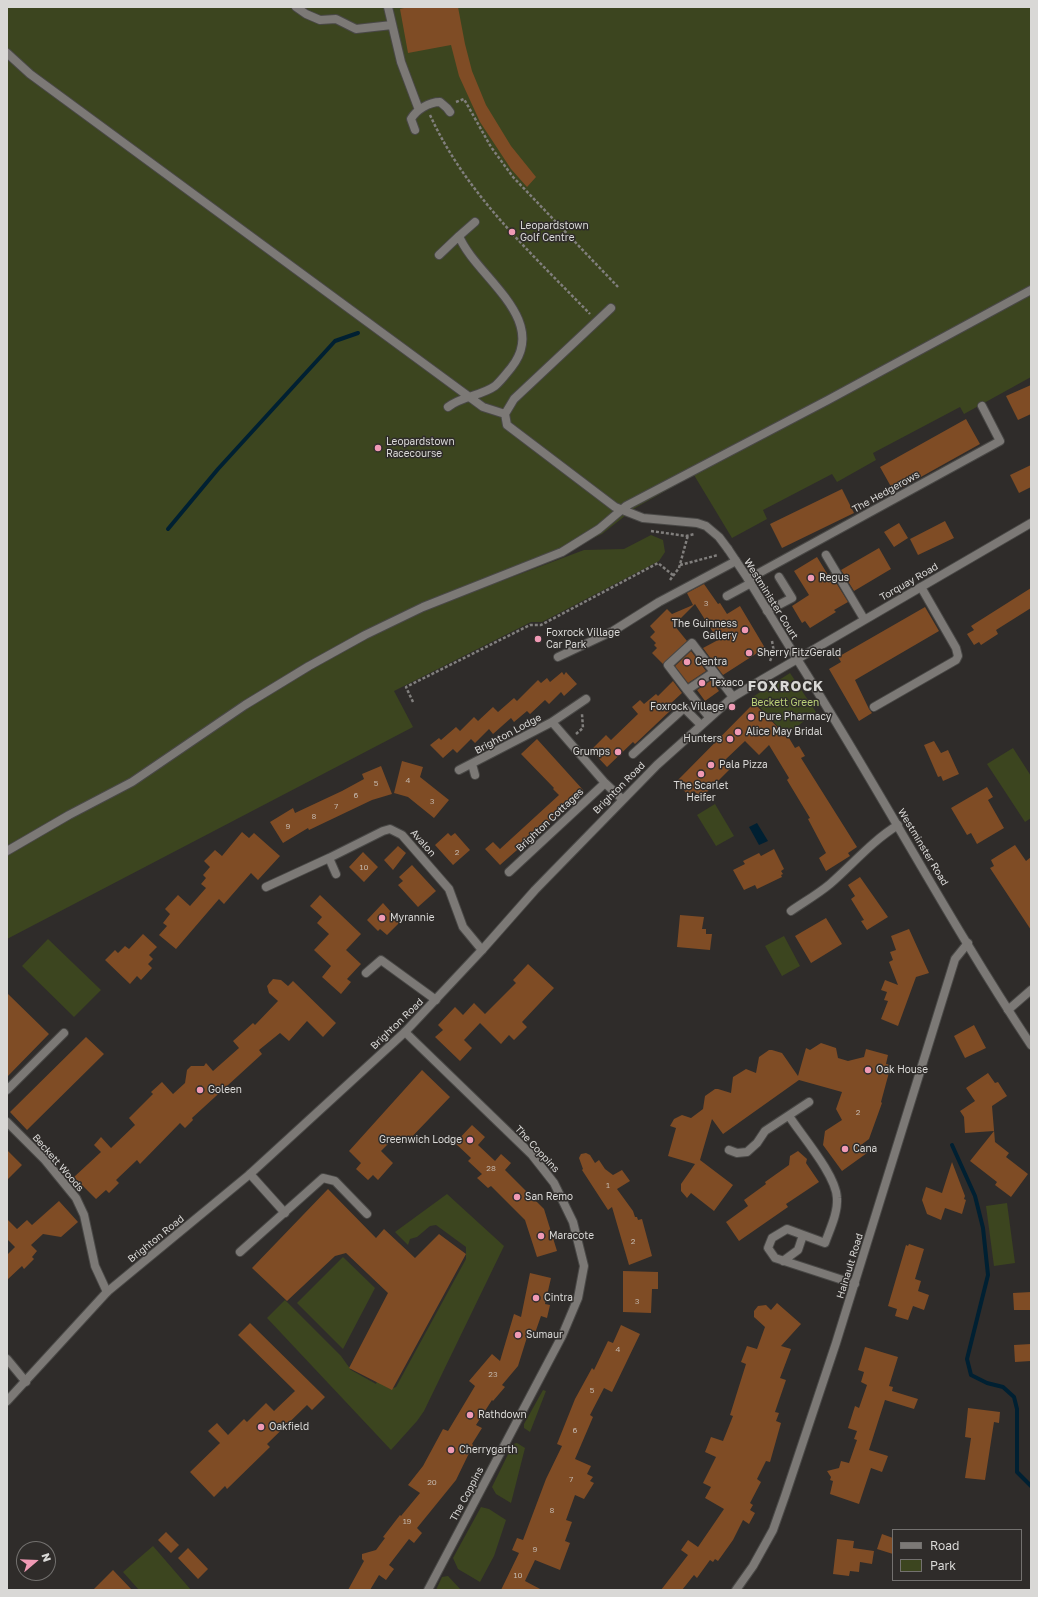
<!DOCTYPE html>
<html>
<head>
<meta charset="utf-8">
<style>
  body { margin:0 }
  #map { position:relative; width:1038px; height:1597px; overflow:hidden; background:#2f2c2a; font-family:"Golos Text",sans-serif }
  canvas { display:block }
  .frame { position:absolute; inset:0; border:8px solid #d9d8d6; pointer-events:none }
  .legend { position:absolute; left:892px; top:1529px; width:130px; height:52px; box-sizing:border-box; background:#2f2c2a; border:1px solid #73716f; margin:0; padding:5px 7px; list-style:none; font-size:12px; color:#d9d8d6 }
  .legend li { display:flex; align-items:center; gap:8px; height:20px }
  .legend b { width:20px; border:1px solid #73716f }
  .north { position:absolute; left:16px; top:1541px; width:40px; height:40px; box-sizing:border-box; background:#2f2c2a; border:1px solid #73716f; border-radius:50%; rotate:71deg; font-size:11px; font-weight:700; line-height:16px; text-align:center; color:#d9d8d6 }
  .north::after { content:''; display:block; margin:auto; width:14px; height:18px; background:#f09ab5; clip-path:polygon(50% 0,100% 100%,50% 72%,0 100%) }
</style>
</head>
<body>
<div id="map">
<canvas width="1038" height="1597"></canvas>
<div class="frame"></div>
<ul class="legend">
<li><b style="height:5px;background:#7c7976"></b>Road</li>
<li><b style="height:11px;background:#3c451f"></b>Park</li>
</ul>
<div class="north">N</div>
</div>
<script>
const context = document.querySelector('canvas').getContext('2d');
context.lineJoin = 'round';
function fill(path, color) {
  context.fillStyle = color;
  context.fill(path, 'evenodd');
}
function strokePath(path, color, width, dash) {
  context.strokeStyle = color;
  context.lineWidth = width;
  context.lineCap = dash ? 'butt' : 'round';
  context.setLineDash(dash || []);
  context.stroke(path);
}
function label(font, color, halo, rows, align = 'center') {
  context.font = font + ' "Golos Text",sans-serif';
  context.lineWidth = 3;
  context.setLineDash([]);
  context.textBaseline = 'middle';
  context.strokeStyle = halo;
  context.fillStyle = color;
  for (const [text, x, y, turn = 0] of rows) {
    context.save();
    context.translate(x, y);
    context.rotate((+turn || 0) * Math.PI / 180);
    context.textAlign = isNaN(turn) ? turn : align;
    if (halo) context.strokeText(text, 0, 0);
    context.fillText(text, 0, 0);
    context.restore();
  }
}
fill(new Path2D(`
  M7,7H1031V377L964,414L960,407L873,453L876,460L837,482L832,474L763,510L767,519L732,538L694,475L635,508L602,534L499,582L584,550L624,549L651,535L663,540L665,552L659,561L542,622H531L394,691L413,727L7,939Z
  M790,673L816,712L786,735L751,698Z
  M1013,748L1031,776V818L1025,822L987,764Z
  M715,804L734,836L716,846L697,815Z
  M784,936L800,966L782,976L765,946Z
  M48,939L101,990L74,1017L22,966Z
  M447,1194L504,1246L424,1411L417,1421L391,1450L267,1318L285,1300L341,1356L351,1370L376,1384L377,1381L391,1389L396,1387L466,1259V1247L436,1225L430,1226L417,1237L410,1239L408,1245L395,1232Z
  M1007,1203L1015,1263L994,1266L986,1206Z
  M343,1257L375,1288L343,1349L297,1303Z
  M543,1390L546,1391L530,1432L524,1428V1424Z
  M517,1443L525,1448L511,1503L496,1494L492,1487L513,1444Z
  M481,1507L489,1509L506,1520L494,1556L480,1582L458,1569L453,1558Z
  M153,1546L191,1590H139L123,1572Z
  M448,1576L461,1590H436L442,1577Z`), '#3c451f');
fill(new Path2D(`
  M757,823L768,841L759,845L749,827Z`), '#002032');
strokePath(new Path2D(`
  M168,529L218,469L335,341L358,333
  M952,1145L975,1196L983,1228L988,1275L967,1359L971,1375L987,1383L1003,1387L1014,1397L1017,1409V1472L1031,1486`), '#002032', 4);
fill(new Path2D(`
  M408,7H458L465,44L472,71L486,105L511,146L536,177L527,187L511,169L480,122L459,76L451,45L408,53L400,9Z
  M1031,385V414L1018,420L1006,396Z
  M966,419L980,444L894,492L880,467Z
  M1031,465V487L1019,493L1010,475Z
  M842,489L854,513L782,548L770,524Z
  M945,521L954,538L918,555L910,539Z
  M899,523L908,538L894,547L884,532Z
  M879,548L891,569L854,591L841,570Z
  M817,557L828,575L830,573L848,602L834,610L836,612L810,628L805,621L802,623L792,606L809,595L794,571Z
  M704,584L718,604L720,603L727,614L740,606L765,648L723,675L703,648L718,640L695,604L674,625L687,641L663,664L652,653L657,648L654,645L656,643L650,637L655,632L650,626L667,609L672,614L693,605L687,593Z
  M1031,588V608L996,630L998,634L981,645L979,642L974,645L967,634L974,630L971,626Z
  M925,607L939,631L855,680L869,709L872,713L859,721L829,669L841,662L838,657Z
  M691,651L706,671L688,683L675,666Z
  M562,672L564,675L566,672L577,684L564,696L561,692L549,704L545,700L530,714L527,711L514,722L511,718L493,734L489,729L475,743L471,739L457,753L453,749L443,758L430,745L439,738L441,740L456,727L460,731L474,717L478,721L493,707L498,712L514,698L517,701L538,680L541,683L547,678L550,682Z
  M713,679L712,681L719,691L705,701L697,690Z
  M673,681L682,693L668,706L671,710L635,744L633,742L607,767L591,750L606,735L611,740L638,714L632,707L640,700L644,704L656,694L658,696Z
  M754,703L788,738H789L795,748L799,746L805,756L801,758L857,847L848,853L850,856L826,871L819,858L826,853L808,819L810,818L787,780L789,778L769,745L759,755L745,741L725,760L732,767L701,798L694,791L689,796L676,782Z
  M537,739L584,791L500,865L485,849L493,842L500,849L559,795L553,789L554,788L521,754Z
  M934,741L941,753L948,750L959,774L943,781L941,776L938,777L924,745Z
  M402,761L423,767L420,777L449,800L434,818L408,797L394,793Z
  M381,766L392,794L372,800L309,830L308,828L283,843L270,822L293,808L295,813L342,791L364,779L362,774Z
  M987,787L993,797L988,800L1004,828L977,844L971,833L967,835L951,808Z
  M242,832L249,838L254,833L280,856L258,880L251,873L224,904L219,899L176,949L159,935L167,926L163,923L170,914L165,909L178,895L190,906L206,888L201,884L206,878L203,875L210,867L204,861L215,850L222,856Z
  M448,833L451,836L455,833L470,850L453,865L435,845Z
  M1015,845L1026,861L1031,857V930L990,868L994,866L991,860Z
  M398,846L406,853L393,870L384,860Z
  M774,849L784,869L781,871L783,874L781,875L782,877L757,889L755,885L744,890L733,870L745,864L743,861L759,853L761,856Z
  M363,852L378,867L364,882L349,867Z
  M412,865L436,891L418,907L398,885L403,881L399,877Z
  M860,877L888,917L867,930L861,921L864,920L851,899L855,896L848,885Z
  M320,895L361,934L346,950L361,964L347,979L351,982L341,994L322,977L331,966L314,950L329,934L317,923L322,917L310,906Z
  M383,903L400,922L387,935L380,929L378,931L367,920Z
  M680,915L704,917L702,929H706V934H712L710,950L677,947Z
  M826,918L842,944L811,963L795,936Z
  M909,929L929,973L916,977L898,1026L881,1019L888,1001L884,1000L887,992L881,990L885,980L898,985L889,962L893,960L890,952L896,950L891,936Z
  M143,934L157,947L149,955L153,959L148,964L152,968L141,980L137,976L130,984L105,960L115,950L118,953L125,946L129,949Z
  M528,964L554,988L522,1022L527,1027L514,1040L509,1035L501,1044L480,1023L464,1040L472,1048L460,1061L435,1037L443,1030L438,1025L455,1007L463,1015L474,1003L485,1014L516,983L513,980Z
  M273,979L281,980L288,986L293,981L336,1023L323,1037L307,1021L289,1041L280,1033L259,1050L262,1054L192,1118L193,1120L185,1128L180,1123L140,1164L137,1160L116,1180L119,1183L109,1193L106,1190L96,1199L74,1177L101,1152L94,1145L101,1137L111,1148L135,1125L129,1118L153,1094L151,1092L162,1082L173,1094L185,1083L187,1070L191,1066H204L206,1063L213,1071L239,1048L233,1041L253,1023L255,1025L278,1001L269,993L267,986Z
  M7,993L49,1034L7,1077Z
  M974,1025L986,1048L965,1058L954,1036Z
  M86,1037L104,1054L27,1130L10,1112Z
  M821,1043L836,1048L838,1058L848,1061L864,1057L866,1049L888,1055L886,1064L891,1065L881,1102L882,1103L869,1139L861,1145L867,1153L842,1171L823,1145L825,1131L842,1120L836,1109L842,1092L799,1080L723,1134L712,1119L700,1160L733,1185L714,1211L691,1193L687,1198L681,1191V1184L695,1164L668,1156L676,1128L670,1126L674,1119L682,1115L691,1118L703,1109L705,1096L715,1089H718L731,1093L733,1077L746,1069L756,1073L759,1057L769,1050H772L782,1053L798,1076L806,1048L810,1050Z
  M422,1070L450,1097L406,1143L397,1135L381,1151L393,1163L378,1180L373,1175L368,1180L356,1169L361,1163L349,1151Z
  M988,1073L995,1083L998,1082L1007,1096L992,1106L995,1142L1009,1153L1006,1157L1028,1174L1011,1197L995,1185L997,1182L970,1161L994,1131L965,1133L964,1117L960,1111L975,1101L966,1088Z
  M472,1125L485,1137L478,1145L495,1161L501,1154L511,1163L505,1170L544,1209L557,1251L537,1257L525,1220L491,1186L488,1188L477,1178L482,1174L468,1161L471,1158L455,1143Z
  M7,1150L22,1165L7,1180Z
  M798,1151L807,1159L806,1163L819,1182L786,1204L788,1207L739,1241L726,1222L748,1206L744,1200L766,1184L765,1182L789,1165L790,1156Z
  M586,1153L590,1155L595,1163L599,1160L605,1169L613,1175L622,1170L630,1181L617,1189L633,1211L635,1217H637L638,1220L642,1219L652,1256L629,1265L612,1207L608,1210L582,1170L583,1169L579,1158L581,1154Z
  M952,1162L965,1196L964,1199L966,1200L962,1214L945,1208L941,1220L927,1214L922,1200L926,1187L942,1193Z
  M328,1189L376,1238L384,1229L415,1258L439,1234L466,1254L392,1390L349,1368L388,1293L346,1253L335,1256L287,1301L252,1268Z
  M59,1201L78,1222L61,1237L43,1234L31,1245L37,1251L32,1257L34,1259L24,1269L22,1266L7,1280V1255L15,1247L7,1239V1219L17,1229L27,1220L32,1225Z
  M909,1244L924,1249L915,1279L921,1281L918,1291L929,1295L924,1310L913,1306L908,1320L895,1316L897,1309L888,1306L906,1245L908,1246Z
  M623,1271L658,1272V1289H652L651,1313L623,1312Z
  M530,1273L551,1278L545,1304L550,1305L547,1318L541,1316L534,1336L528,1334L518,1366L502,1385L505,1387L493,1401L492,1400L476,1425L482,1428L472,1444L473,1445L456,1480L417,1528L422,1533L414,1543L409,1539L389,1565L394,1569L386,1580L379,1575L370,1590H348L364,1561L362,1559V1554L376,1550L385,1538L383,1537L400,1515L401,1516L420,1493L408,1485L423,1466L443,1429L448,1431L475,1386L469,1381L492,1354L500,1361L514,1314L521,1317Z
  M1031,1292V1310H1014L1013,1293Z
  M777,1303L801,1324L781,1346L791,1349L780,1378L786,1380L775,1412L779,1413L776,1421L781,1423L770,1462L766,1461L757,1479L761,1482L750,1503L753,1505L750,1510L755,1513L749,1524L743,1520L733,1540L718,1561L715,1559L713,1562L710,1560L697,1578L694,1575L682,1590H661L688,1555L681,1550L688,1540L698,1547L724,1509L705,1498L711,1487L703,1483L716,1457L705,1452L711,1437L723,1441L733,1416L730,1415L746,1364L741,1362L747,1346L757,1349L765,1327L754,1317V1311L758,1306L766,1305L771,1310Z
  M250,1323L325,1397L312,1410L307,1405L267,1444L270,1447L227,1489L225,1486L214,1497L190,1472L220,1443L208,1431L217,1423L228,1435L244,1419L247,1422L266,1403L274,1411L295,1391L238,1335Z
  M621,1325L640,1334L612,1392L604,1388L590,1415L593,1417L575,1459L591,1466L587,1474L593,1477L590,1481L594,1483L584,1499L575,1495L566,1520L572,1522L565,1541L570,1543L560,1570L535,1560L525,1581L542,1590H501L519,1553L512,1550L517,1538L523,1540L546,1479L562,1446L557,1444L575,1399L592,1368L594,1370L608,1341L613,1343Z
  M1031,1344V1361L1015,1362L1014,1345Z
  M865,1347L898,1357L889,1386L893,1387L892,1391L918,1399L914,1409L885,1400L869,1450L888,1456L882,1472L871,1468L859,1504L830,1494L833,1481L830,1480L831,1477L827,1471L839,1468L841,1461L849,1463L857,1440L854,1439L857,1431L848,1428L855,1406L859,1408L867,1385L861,1382L864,1372L858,1370Z
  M968,1408L1000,1412L999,1423L994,1422L985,1480L965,1478L971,1438L965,1437Z
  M166,1532L179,1545L171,1553L158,1540Z
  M882,1534L893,1538V1554L877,1549Z
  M837,1539L854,1541L853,1548L874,1551L872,1564L860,1562L859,1572L850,1571L849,1576L833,1574Z
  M188,1548L208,1569L198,1579L178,1558Z
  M113,1570L132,1590H93Z`), '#7f4c25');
const service = new Path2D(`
  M296,7L306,14L320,20L336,19L356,29L392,25
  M388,7L401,62L419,110
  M7,53L30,74L483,407L505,414
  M415,130L411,119C416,110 429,102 440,102L447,108L450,112
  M439,255L459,236
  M611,308L514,399L505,414L507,425L615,507L643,518L697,523L706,526L719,537L728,549
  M448,407C462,396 481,396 495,386C501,381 506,374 511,368C551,319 475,276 459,236L475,222
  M826,555L864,619
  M748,579L1000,441L982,406
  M767,611L792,598L779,577
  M558,657L613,631L659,602L736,561
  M687,690L668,665L692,643L714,672
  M874,707L956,660L958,656L956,648L921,587
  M709,717L687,690L714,672L733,697
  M7,851L69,815L132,782L245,705L309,666L365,635L423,607L562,552L599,529L626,506L828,400L1031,290
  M366,973L381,960L436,1000`);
const minor = new Path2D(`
  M728,549L748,579L797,659
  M727,596L751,583
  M552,722L605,783L622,799
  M633,754L684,708L701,725
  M472,764L475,775
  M459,770L552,722L586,699
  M329,858L336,874
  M509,872L605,783
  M266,887L329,858L383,831L390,829L402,835L449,889L463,927L482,950
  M791,911C804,902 818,894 830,884C853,864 872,841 898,825
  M1008,1010L1031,990
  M405,1032L532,1155L554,1183L573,1222L584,1266L578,1298L562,1336L428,1590
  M7,1090L64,1033
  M789,1116C802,1136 836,1175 837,1198C838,1213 830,1229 825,1243L787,1229L772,1238L768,1248L775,1258L855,1284
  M7,1122L45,1160L76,1198L84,1215L95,1266L107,1292
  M729,1150L737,1153L747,1152L757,1143L765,1131L809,1102
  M250,1174L285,1213
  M240,1252L323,1178L335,1181L367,1214
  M783,1261L798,1250L803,1235
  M7,1359L26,1382
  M736,1590L753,1566L773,1530L785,1496L836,1343L955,959L968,943`);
const tertiary = new Path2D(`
  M797,659C878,786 948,920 1031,1045
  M7,1401L107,1292L250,1174L405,1032L482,950L535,890L657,765L733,697L763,679L1031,523`);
strokePath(service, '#494846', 10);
strokePath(minor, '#494846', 10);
strokePath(tertiary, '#494846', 10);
strokePath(new Path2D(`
  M456,102L464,99L491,147L513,177L618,287
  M430,115C466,194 530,252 590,314
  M651,531L686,536L695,534
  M680,565L718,555
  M670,580L679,568L688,535
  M772,641L774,652
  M770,661L774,652L777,651
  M413,702L406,687L530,625H541L658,563L674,576
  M576,734L583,728L582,714`), '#817f7d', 2.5, [3, 2]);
strokePath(service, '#7c7976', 8);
strokePath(minor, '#7c7976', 8);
strokePath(tertiary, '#7c7976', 8);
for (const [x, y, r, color] of [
  [512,232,4,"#f09ab5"],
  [378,448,4,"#f09ab5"],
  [811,578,4,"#f09ab5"],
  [745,630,4,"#f09ab5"],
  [538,639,4,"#f09ab5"],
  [749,653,4,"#f09ab5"],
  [687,662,4,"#f09ab5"],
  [702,683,4,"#f09ab5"],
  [732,707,4,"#f09ab5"],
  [751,717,4,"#f09ab5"],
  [738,732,4,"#f09ab5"],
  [730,739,4,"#f09ab5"],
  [618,752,4,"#f09ab5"],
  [711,765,4,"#f09ab5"],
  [701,774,4,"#f09ab5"],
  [382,918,4,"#f09ab5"],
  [868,1070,4,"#f09ab5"],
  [200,1090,4,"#f09ab5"],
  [470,1140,4,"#f09ab5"],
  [845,1149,4,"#f09ab5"],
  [517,1197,4,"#f09ab5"],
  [541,1236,4,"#f09ab5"],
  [536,1298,4,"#f09ab5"],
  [518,1335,4,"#f09ab5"],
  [470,1415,4,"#f09ab5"],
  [261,1427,4,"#f09ab5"],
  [451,1450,4,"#f09ab5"]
]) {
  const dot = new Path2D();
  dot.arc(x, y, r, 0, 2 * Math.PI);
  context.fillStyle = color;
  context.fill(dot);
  strokePath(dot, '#2f2c2a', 1.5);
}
label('8px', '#c2b5aa', null, [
  ["3",706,603],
  ["4",408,780],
  ["5",376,783],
  ["6",356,795],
  ["3",432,801],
  ["7",336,806],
  ["8",314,816],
  ["9",288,826],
  ["2",457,852],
  ["10",364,867],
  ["2",858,1112],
  ["28",491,1168],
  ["1",608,1185],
  ["2",633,1241],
  ["3",637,1301],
  ["4",618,1349],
  ["23",493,1374],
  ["5",592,1390],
  ["6",575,1430],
  ["7",571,1479],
  ["20",432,1482],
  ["8",552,1510],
  ["19",407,1521],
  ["9",535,1549],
  ["10",518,1575]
]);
label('10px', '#d9d8d6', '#2f2c2a', [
  ["Leopardstown",520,226],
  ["Golf Centre",520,238],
  ["Leopardstown",386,442],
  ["Racecourse",386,454],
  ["Regus",819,578],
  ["The Guinness",737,624,"right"],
  ["Gallery",737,636,"right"],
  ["Foxrock Village",546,633],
  ["Car Park",546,645],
  ["Sherry FitzGerald",757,653],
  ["Centra",695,662],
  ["Texaco",710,683],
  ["Foxrock Village",724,707,"right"],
  ["Pure Pharmacy",759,717],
  ["Alice May Bridal",746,732],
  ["Hunters",722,739,"right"],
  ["Grumps",610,752,"right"],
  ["Pala Pizza",719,765],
  ["The Scarlet",701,786,"center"],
  ["Heifer",701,798,"center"],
  ["Myrannie",390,918],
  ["Oak House",876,1070],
  ["Goleen",208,1090],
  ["Greenwich Lodge",462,1140,"right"],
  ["Cana",853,1149],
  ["San Remo",525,1197],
  ["Maracote",549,1236],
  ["Cintra",544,1298],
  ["Sumaur",526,1335],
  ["Rathdown",478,1415],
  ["Oakfield",269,1427],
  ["Cherrygarth",459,1450]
], 'left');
label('10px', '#d9d8d6', '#2f2c2a', [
  ["The Hedgerows",886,492,-29],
  ["Torquay Road",909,582,-30],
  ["Westminister Court",771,599,58],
  ["Brighton Lodge",508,734,-28],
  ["Brighton Road",619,788,-45],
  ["Brighton Cottages",550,820,-43],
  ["Avalon",423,843,49],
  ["Westminster Road",923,847,59],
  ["Brighton Road",397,1024,-44],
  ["The Coppins",537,1149,47],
  ["Beckett Woods",58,1163,49],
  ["Brighton Road",156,1239,-39],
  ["Hainault Road",850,1266,-73],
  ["The Coppins",467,1494,-62]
]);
label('10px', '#bad077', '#2f2c2a', [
  ["Beckett Green",785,703]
]);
context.letterSpacing = '1px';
label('bold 14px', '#d9d8d6', '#2f2c2a', [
  ["FOXROCK",786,687]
]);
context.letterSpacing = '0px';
</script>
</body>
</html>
